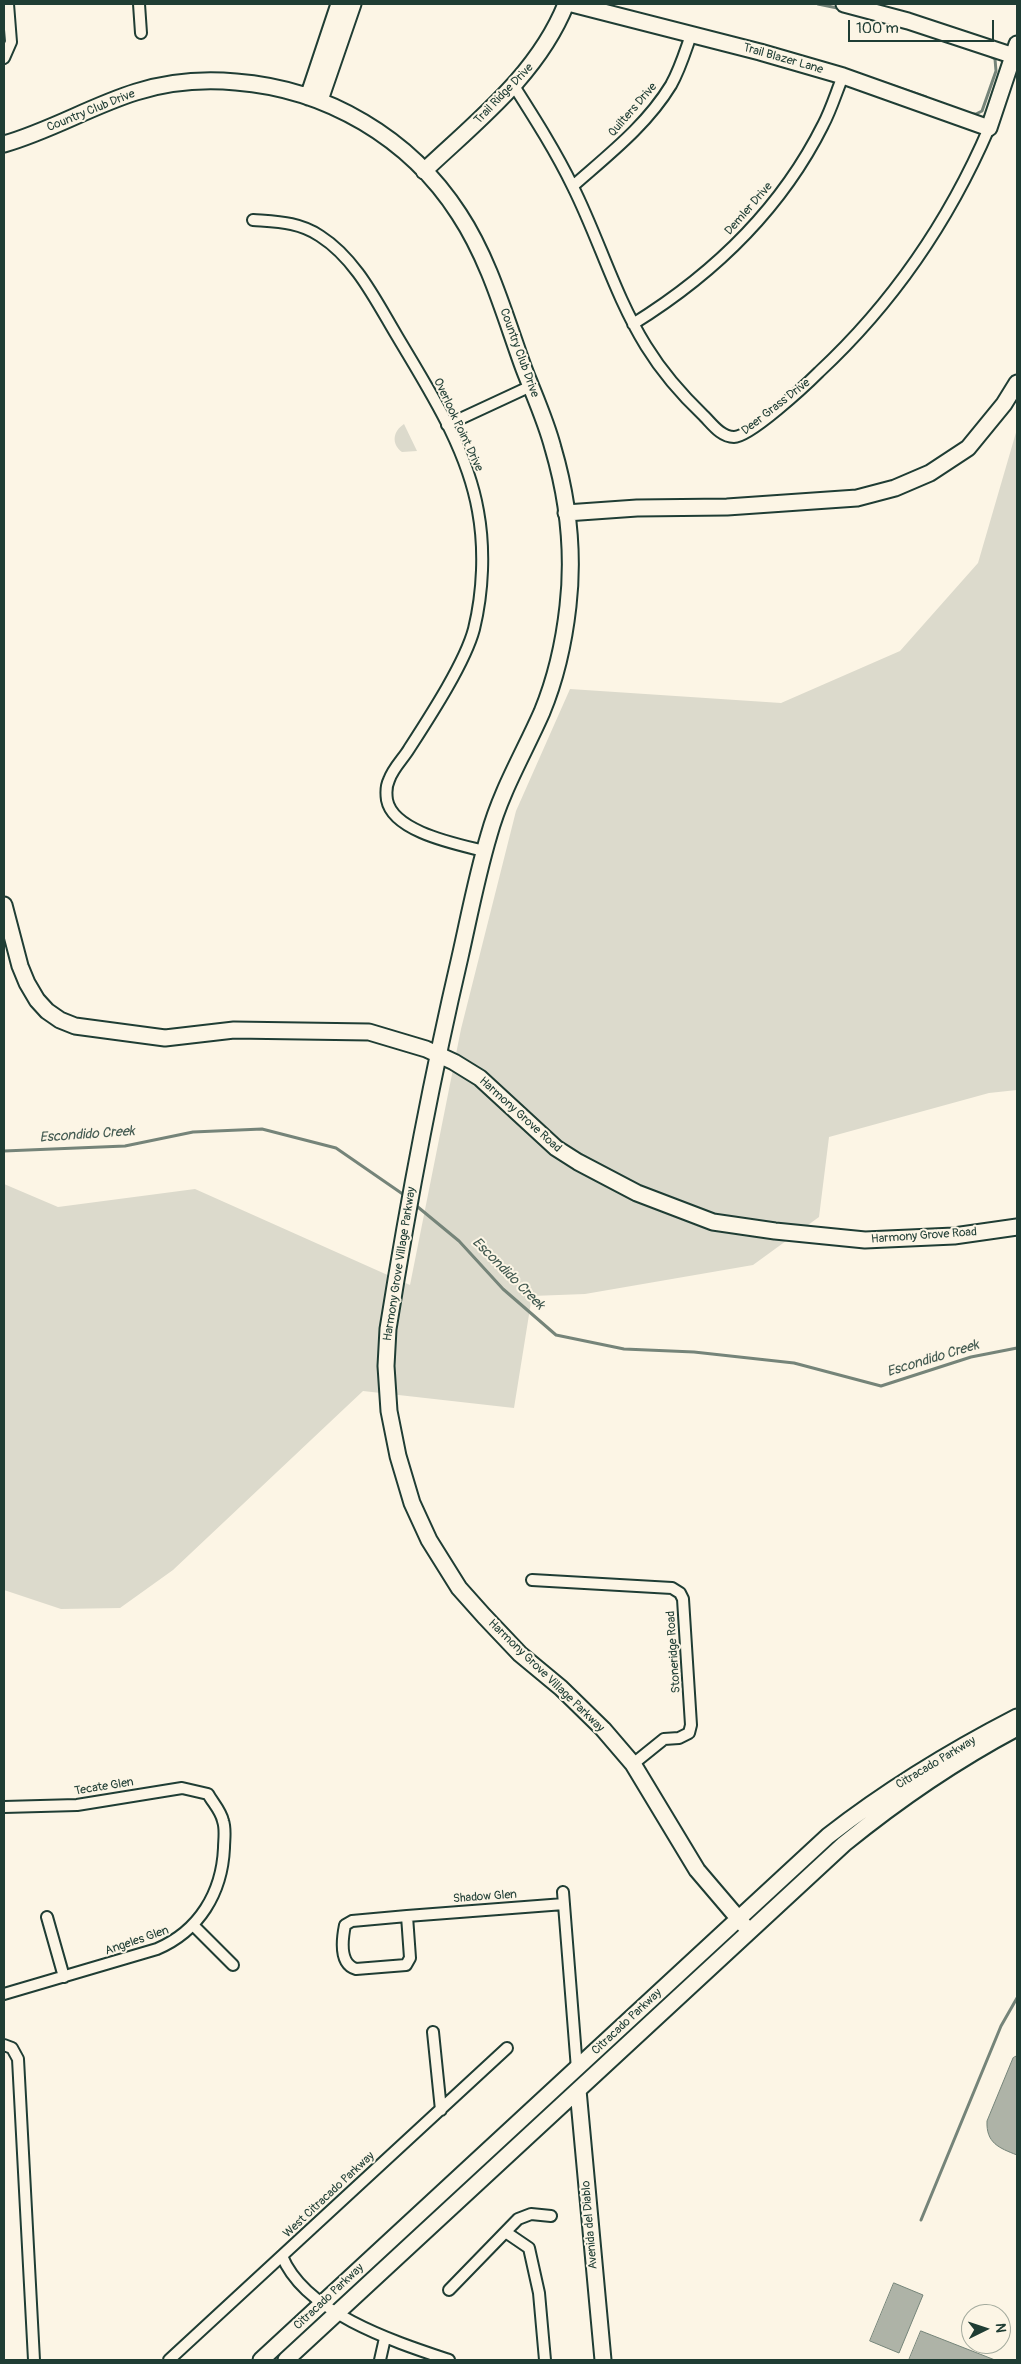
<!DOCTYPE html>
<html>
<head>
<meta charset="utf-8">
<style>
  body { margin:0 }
  #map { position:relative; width:1021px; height:2364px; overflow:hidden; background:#fcf5e5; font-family:Pangolin,sans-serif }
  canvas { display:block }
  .frame { position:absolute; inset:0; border:5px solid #1f3d34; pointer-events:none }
  .north { position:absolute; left:961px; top:2304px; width:50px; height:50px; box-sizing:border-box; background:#fcf5e5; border:1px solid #a4ab9e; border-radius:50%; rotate:86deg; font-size:14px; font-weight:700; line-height:20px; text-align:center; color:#1f3d34 }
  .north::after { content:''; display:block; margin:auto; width:18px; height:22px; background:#1f3d34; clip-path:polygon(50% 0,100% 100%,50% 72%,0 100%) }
  .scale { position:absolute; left:848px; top:20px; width:146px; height:22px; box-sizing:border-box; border:2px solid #1f3d34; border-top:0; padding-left:6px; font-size:15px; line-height:18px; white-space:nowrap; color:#1f3d34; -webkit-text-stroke:4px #fcf5e5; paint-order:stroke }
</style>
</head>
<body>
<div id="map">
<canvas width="1021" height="2364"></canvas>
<div class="frame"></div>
<div class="north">N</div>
<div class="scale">100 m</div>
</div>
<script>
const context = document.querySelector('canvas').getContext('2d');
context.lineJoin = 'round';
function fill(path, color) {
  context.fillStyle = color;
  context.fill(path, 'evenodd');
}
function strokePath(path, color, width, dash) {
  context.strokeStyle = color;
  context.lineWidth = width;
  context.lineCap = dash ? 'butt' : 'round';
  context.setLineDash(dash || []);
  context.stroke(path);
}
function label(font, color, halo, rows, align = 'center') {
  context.font = font + ' Pangolin,sans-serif';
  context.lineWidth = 4;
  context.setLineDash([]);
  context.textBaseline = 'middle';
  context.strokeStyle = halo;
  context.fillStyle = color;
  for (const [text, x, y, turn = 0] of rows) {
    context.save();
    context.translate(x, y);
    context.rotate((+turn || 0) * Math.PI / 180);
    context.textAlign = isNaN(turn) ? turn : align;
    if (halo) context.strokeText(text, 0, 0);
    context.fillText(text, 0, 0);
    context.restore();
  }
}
fill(new Path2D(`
  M404,424L417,451L402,452C391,444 393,431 404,424Z
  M1017,429V1090L989,1093L829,1137L819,1217L753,1265L585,1294L532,1296L514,1408L363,1391L173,1570L120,1608L61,1609L4,1590V1184L58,1207L195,1189L410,1285L461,1029L516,811L570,689L781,703L900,651L978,563Z`), '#dcdacc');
const water = new Path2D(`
  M1017,2056V2155C999,2148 986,2143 987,2121L1013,2058Z
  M894,2283L923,2295L899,2353L870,2341Z
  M921,2331L995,2360H909Z`);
fill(water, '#aeb3a7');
strokePath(water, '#758479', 1);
strokePath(new Path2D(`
  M818,4L842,9
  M882,82L926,97
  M971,114H976L982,111L996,71L995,59L988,55
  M4,1151L125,1146L193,1132L262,1129L336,1148L407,1197
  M413,1203L459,1241L503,1289L556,1335L624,1349L694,1352L794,1363L881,1386L971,1357L1017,1348
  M921,2220L1001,2026L1017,1998`), '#758479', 3);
const street = new Path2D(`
  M139,4L141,33
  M4,58L11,42L8,4
  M514,86C535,119 556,152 573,187C599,239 615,296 646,346C662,372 682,395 704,416C712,424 721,437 734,437C750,437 806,385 819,372C893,303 949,221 989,128
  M573,186C608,155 646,126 671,85C680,69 685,52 691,35
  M253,220C278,222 299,222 320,236C356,259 376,301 397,336C429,390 467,448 478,511C485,549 483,592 474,629C465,663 429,718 409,749C403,759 393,768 389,780C386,786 386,793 387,800C393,832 457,844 484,851
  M633,324C712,275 781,209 823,125C831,110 836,93 843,76
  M447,425L531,386
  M532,1580L672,1588L680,1593L683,1599L691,1725L689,1733L679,1738L664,1739L633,1764
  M4,1807L77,1805L182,1788L208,1794C213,1803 221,1811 223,1821C226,1829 224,1840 224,1848C222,1893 199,1931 157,1949L4,1994
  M563,1892L577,2069
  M407,1916L410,1958L406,1965L356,1969C339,1964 342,1940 345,1925L352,1921Z
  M407,1916L564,1904
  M47,1917L64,1977
  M193,1925L233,1965
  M433,2032L441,2110
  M4,2045L12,2048L18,2059L34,2360
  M507,2233L529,2248L539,2293L545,2360
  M282,2256C305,2313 395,2342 449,2360
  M449,2290L518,2219L531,2214L551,2216
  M169,2360L507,2048
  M380,2360L385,2338`);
const secondary = new Path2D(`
  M572,4L760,52L843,76L989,128L1017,44
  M844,4L908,21L1014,56
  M308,97L339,4
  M320,100L353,4
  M4,144C50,131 91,106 136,92C168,82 203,79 236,82C327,89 410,138 459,214C490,261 505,317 524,369C534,395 546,421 553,448C568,499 574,553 568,606C564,642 556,678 542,712C524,753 501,791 489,835C477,875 469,917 460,957C431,1081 408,1204 388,1329L386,1366L389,1411L398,1456L412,1503L429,1540L459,1588L484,1616L520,1654L561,1688L603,1729L633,1764L697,1870L749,1931
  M424,171C478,120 538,74 566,4
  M566,513L637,508L727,507L857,498L895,488L930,473L968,448L1004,404L1017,383
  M4,905L20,966L27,983L37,1000L47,1011L60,1020L75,1026L165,1038L234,1030L369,1032L426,1049L454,1062L480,1078L556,1148L578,1162L637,1193L713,1222L775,1231L865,1240L954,1236L1017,1227
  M578,2090L603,2360
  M261,2360L828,1836C887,1790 951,1751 1017,1717
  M286,2360L844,1844C898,1800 955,1761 1017,1728`);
strokePath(street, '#1f3d34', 14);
strokePath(secondary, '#1f3d34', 19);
strokePath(street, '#fcf5e5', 10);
strokePath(secondary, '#fcf5e5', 15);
label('12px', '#1f3d34', '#fcf5e5', [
  ["Trail Blazer Lane",783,59,16],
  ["Trail Ridge Drive",504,94,-46],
  ["Quilters Drive",633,110,-49],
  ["Country Club Drive",91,111,-22],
  ["Demler Drive",749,209,-49],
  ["Country Club Drive",519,353,70],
  ["Deer Grass Drive",776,407,-38],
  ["Overlook Point Drive",458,425,65],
  ["Harmony Grove Road",520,1115,42],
  ["Harmony Grove Road",924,1236,-4],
  ["Harmony Grove Village Parkway",400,1264,-81],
  ["Stoneridge Road",674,1652,-94],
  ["Harmony Grove Village Parkway",546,1676,44],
  ["Citracado Parkway",936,1763,-31],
  ["Tecate Glen",104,1787,-9],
  ["Shadow Glen",485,1897,-4],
  ["Angeles Glen",137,1941,-19],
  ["Citracado Parkway",627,2022,-43],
  ["West Citracado Parkway",329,2195,-43],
  ["Avenida del Diablo",590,2225,-95],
  ["Citracado Parkway",329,2297,-43]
]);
label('italic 14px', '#435a51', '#fcf5e5', [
  ["Escondido Creek",87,1135,-4],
  ["Escondido Creek",508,1274,45],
  ["Escondido Creek",933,1359,-17]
]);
</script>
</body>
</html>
